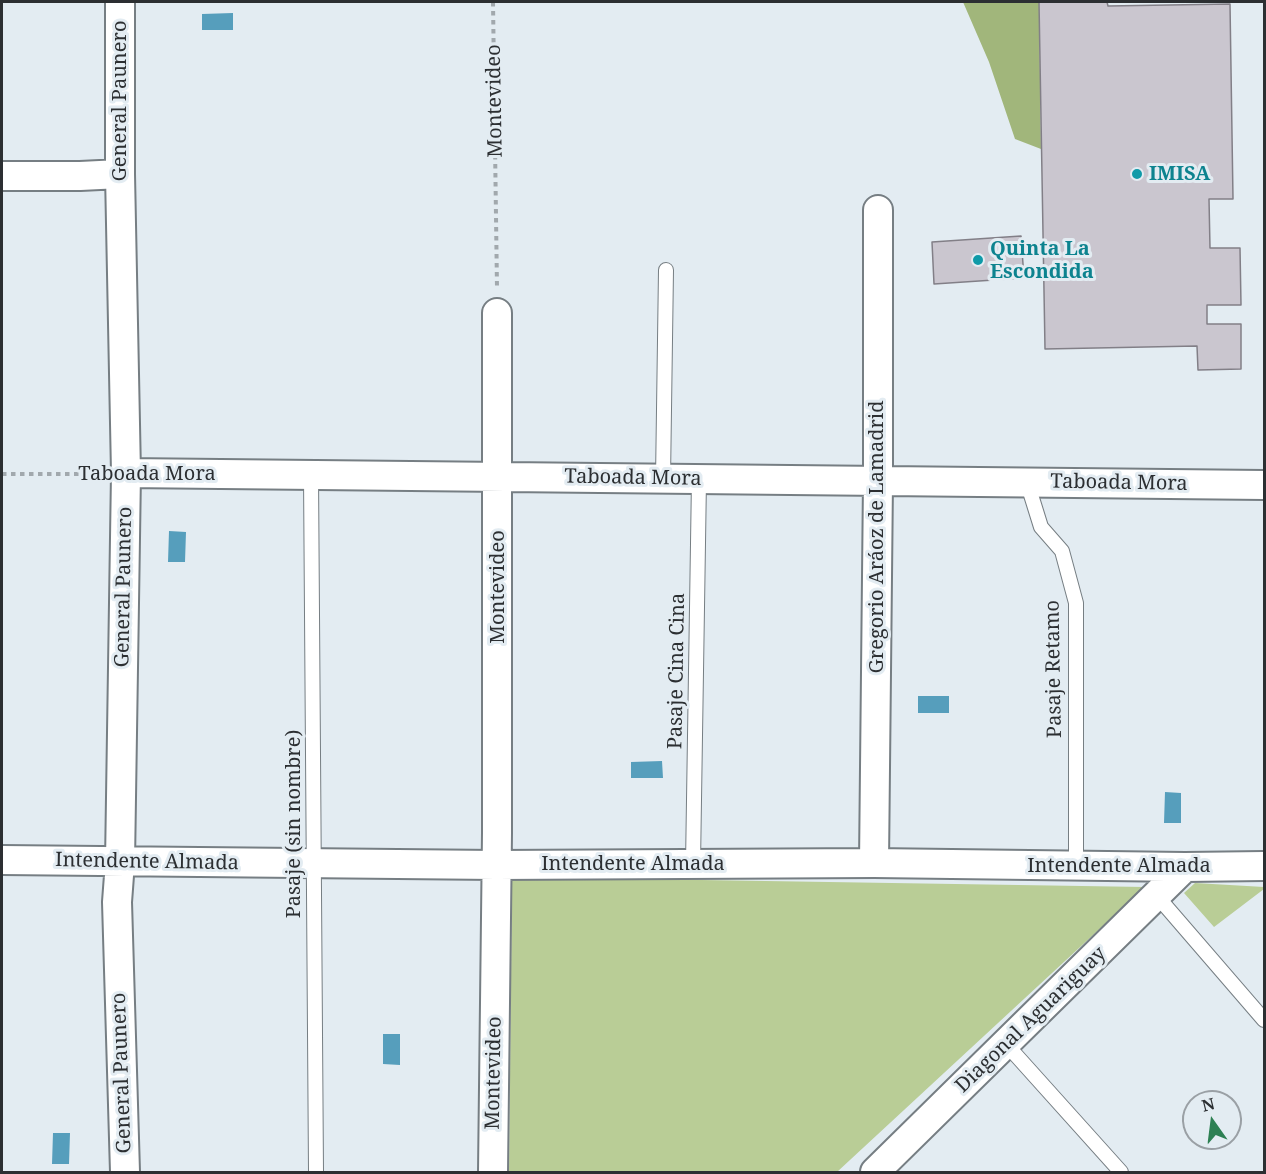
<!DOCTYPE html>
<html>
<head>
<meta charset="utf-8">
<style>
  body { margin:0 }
  #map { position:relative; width:1266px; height:1174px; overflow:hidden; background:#e3ecf2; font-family:"Noto Serif",serif }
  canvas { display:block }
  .frame { position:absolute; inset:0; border:3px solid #2c2f32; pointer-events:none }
  .north { position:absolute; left:1182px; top:1090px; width:60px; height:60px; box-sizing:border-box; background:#e3ecf2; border:2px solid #9aa0a5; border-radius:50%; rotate:346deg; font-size:16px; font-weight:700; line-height:24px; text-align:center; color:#2c2f32 }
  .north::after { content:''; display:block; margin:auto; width:21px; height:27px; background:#2d8053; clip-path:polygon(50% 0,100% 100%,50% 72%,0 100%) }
</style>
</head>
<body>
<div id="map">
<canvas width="1266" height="1174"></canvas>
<div class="frame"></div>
<div class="north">N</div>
</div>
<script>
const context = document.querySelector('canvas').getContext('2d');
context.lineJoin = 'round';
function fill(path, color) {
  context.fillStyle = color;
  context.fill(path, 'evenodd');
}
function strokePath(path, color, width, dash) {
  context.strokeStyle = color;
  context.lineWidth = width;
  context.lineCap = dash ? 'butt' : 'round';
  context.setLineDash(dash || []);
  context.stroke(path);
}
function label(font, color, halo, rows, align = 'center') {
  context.font = font + ' "Noto Serif",serif';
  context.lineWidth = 6;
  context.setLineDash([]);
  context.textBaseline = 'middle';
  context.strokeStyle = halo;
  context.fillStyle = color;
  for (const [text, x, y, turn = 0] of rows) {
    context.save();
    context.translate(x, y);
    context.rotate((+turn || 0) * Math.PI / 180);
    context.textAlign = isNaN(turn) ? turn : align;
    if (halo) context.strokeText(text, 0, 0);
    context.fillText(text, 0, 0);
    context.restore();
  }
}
fill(new Path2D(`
  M512,877L1145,887L837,1172H509Z
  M1195,883L1264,887V889L1214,927L1184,893Z`), '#b9cd96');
fill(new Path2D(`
  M963,2H1039L1041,149L1015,139L989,62Z`), '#a1b67b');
fill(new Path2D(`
  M233,13V30H202V14Z
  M169,531L186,532L185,562H168Z
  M918,696H949V713H918Z
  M662,761L663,778H631V762Z
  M1165,792L1181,793V823H1164Z
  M383,1034H400V1065L383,1064Z
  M53,1133H70L69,1164H52Z`), '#569ebc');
const building = new Path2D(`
  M1039,2H1107L1108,6L1230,4L1233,199H1209L1210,248H1240L1241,305H1207V324H1241V369L1198,370L1197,346L1045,349Z
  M1021,236L1024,278L934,284L932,242Z`);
fill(building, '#cac6cf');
strokePath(building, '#827f87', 1.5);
const lane = new Path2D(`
  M311,475L316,1172
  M663,479L666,270
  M1027,482L1041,527L1062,551L1076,603V866
  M693,864L699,479
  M1157,896L1264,1020
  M1006,1044L1121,1172`);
const street = new Path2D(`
  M120,2V174L126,473L120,862L117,902L125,1172
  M2,176H80L120,174
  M126,473L1264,485
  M2,860L496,865L874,863L1185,867L1264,866
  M874,863L878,481V210
  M493,1172L497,833V313
  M875,1172L1185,867`);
strokePath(lane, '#767e83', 16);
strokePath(street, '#767e83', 32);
strokePath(new Path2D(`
  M493,2L497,288
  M2,474H101`), '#a1a8ad', 4, [4.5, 4.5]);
strokePath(lane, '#fff', 14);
strokePath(street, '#fff', 28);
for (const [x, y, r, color] of [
  [1137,174,6,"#0f9aa8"],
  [978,260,6,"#0f9aa8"]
]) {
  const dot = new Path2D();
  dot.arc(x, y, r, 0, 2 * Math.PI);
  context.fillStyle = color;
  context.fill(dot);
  strokePath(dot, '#e3ecf2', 2);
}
label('20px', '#2c2f32', '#e3ecf2', [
  ["General Paunero",120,101,-90],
  ["Montevideo",495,101,-91],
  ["Taboada Mora",147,474],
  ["Taboada Mora",633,478,1],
  ["Taboada Mora",1119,483,1],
  ["Gregorio Aráoz de Lamadrid",877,537,-90],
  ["General Paunero",124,587,-89],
  ["Montevideo",498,587,-90],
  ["Pasaje Retamo",1054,669,-91],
  ["Pasaje Cina Cina",677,671,-89],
  ["Pasaje (sin nombre)",294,824,-90],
  ["Intendente Almada",147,862,1],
  ["Intendente Almada",633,864],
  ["Intendente Almada",1119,866],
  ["Diagonal Aguariguay",1031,1020,-44],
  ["General Paunero",122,1073,-92],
  ["Montevideo",494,1073,-89]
]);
label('bold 20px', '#0d838f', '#e3ecf2', [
  ["IMISA",1149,174],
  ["Quinta La",990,249],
  ["Escondida",990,272]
], 'left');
</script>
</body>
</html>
